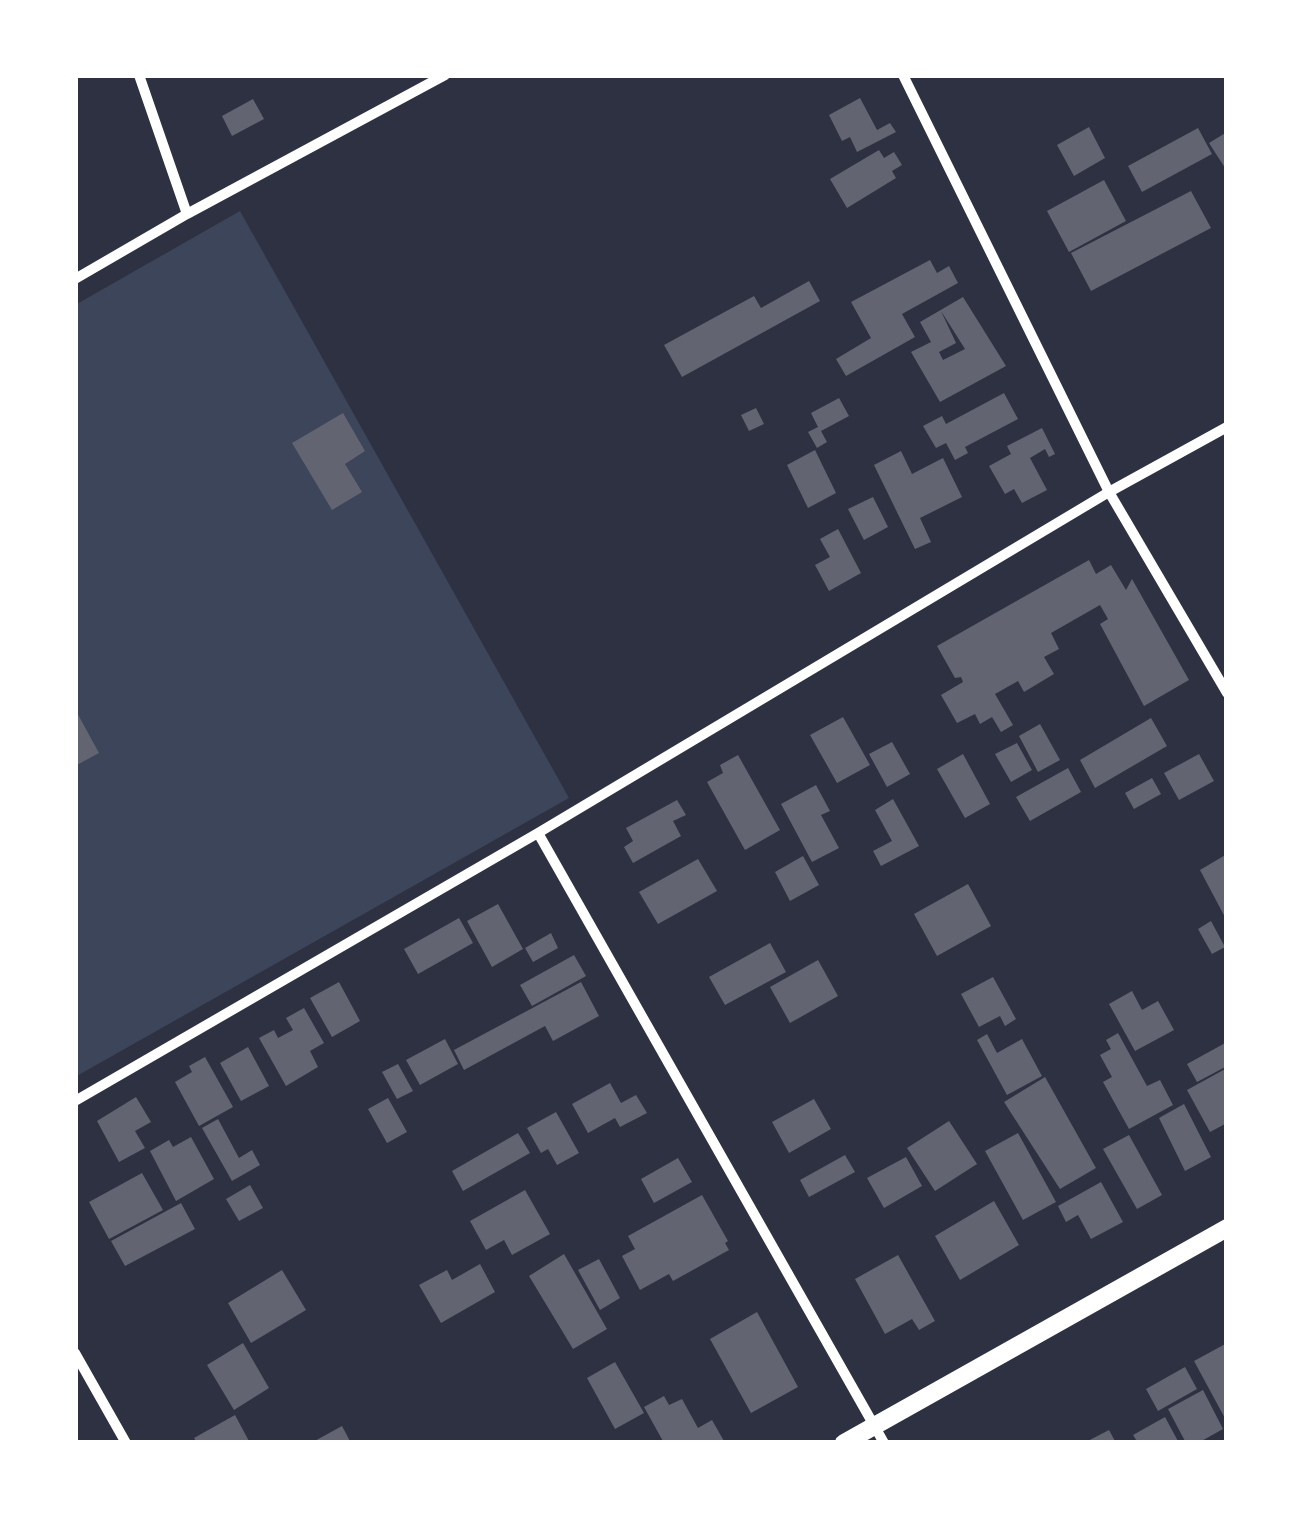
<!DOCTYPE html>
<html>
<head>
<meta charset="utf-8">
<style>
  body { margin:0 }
  #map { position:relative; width:1302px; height:1518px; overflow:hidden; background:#2d3142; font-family:Lora,serif }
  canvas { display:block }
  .frame { position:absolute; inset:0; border:78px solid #fff; pointer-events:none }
</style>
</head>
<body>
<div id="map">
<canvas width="1302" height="1518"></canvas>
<div class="frame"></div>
</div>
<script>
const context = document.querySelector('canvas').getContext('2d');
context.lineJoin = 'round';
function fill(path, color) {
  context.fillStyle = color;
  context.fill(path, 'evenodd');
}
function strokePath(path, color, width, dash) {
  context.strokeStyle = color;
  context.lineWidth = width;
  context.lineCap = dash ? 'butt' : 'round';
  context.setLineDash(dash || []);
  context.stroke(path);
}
fill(new Path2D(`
  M240,211L569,798L75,1077V305Z`), '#3c4559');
fill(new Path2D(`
  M860,98L877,130L890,123L896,132L857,152L850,137L842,141L829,115Z
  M253,99L264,119L232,136L222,116Z
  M1089,127L1105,158L1074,176L1057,145Z
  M1198,128L1212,154L1142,192L1128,166Z
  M1227,132V171L1209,143Z
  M879,150L884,158L894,152L902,165L892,171L896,178L847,208L830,179Z
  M1104,180L1126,221L1069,252L1047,211Z
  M1191,191L1211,228L1091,291L1071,253Z
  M930,260L937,273L949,266L958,283L902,314L915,337L846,376L836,359L871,338L851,302Z
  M809,281L820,301L682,377L664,345L754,296L761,308Z
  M963,297L1006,366L940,402L911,352L931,342L920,322ZM941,311L965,349L943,360L939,352L956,343Z
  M1004,393L1018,419L965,447L968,453L955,460L946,443L936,448L923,426L942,416L946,424Z
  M839,398L849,416L821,431L827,442L817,448L808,432L818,427L811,413Z
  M756,408L764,424L749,431L741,415Z
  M343,413L365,451L345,464L362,492L332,510L292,443Z
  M1042,428L1055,454L1049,457L1045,449L1030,458L1047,490L1022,503L1014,489L1005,494L989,466L1011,454L1007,446Z
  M815,450L836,493L808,508L787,465Z
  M901,451L912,474L943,458L962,497L920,518L931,542L915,549L874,465Z
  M873,497L888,527L864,540L848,509Z
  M838,529L861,573L829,591L815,565L830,557L820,539Z
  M1089,560L1096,574L1111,565L1126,590L1132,579L1189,680L1144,706L1100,624L1108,619L1100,605L1051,633L1059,649L1044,657L1054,674L1024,692L1018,681L995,694L1013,725L1001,732L992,717L980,724L975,714L957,723L941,695L963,682L961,677L955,678L937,646Z
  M75,709L99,753L75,766Z
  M843,717L870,765L837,783L810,735Z
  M1151,718L1167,746L1095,788L1080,760Z
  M1040,724L1060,760L1038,772L1019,736Z
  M892,742L910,774L887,787L869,754Z
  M1017,743L1032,770L1011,782L995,754Z
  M963,754L990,804L965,818L937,769Z
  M1199,754L1214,781L1179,800L1164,773Z
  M738,755L780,830L745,850L707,782L723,773L720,765Z
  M1068,768L1081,792L1030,821L1016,797Z
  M1152,778L1161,794L1134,809L1125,793Z
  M816,785L830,811L821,815L839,848L812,862L781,804Z
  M893,799L919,846L881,866L873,851L892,841L875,810Z
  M677,800L686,815L673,821L681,836L633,863L624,847L633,841L626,828Z
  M1227,854V921L1200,870Z
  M803,856L819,885L790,901L775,872Z
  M698,859L717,891L658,924L639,892Z
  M968,884L991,926L937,956L914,914Z
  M498,904L523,949L492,967L467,921Z
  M459,918L473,943L418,974L404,949Z
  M1211,921L1225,947L1212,954L1198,929Z
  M551,933L558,948L533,962L525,948Z
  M770,943L786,972L725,1005L709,977Z
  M574,955L586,976L532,1006L520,985Z
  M818,960L838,996L790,1023L770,987Z
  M993,977L1016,1019L1005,1026L1000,1016L979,1027L961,994Z
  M339,982L360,1021L332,1037L310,998Z
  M581,982L599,1016L553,1041L545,1026L464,1070L454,1050Z
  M1132,991L1142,1010L1158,1001L1174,1030L1135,1051L1109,1004Z
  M304,1008L324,1043L310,1051L318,1067L286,1086L259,1038L274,1030L278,1038L293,1030L286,1018Z
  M1118,1033L1147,1086L1160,1080L1173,1105L1129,1129L1103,1082L1112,1077L1100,1055L1111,1049L1106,1040Z
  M987,1034L997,1053L1022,1039L1042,1076L1007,1095L977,1040Z
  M445,1039L458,1064L420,1085L406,1060Z
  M1227,1042V1066L1197,1082L1187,1064Z
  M248,1047L269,1086L241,1101L220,1063Z
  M205,1057L233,1107L199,1126L175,1082L192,1072L189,1066Z
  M398,1064L413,1091L397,1099L382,1072Z
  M1227,1068V1123L1210,1132L1187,1090Z
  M1045,1077L1096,1168L1060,1189L1004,1102Z
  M610,1083L621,1103L636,1095L647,1113L620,1127L615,1118L588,1133L572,1104Z
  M136,1097L151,1122L135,1131L145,1148L119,1162L97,1121Z
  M388,1098L407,1132L387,1143L368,1109Z
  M814,1099L831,1129L789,1153L772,1122Z
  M1184,1104L1211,1157L1185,1171L1159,1118Z
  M556,1112L579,1153L557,1165L548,1149L541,1153L527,1128Z
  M218,1119L239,1158L252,1150L260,1165L232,1181L202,1128Z
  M949,1121L977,1164L935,1191L907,1148Z
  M518,1133L530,1153L463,1191L452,1171Z
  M1018,1133L1056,1202L1023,1220L985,1151Z
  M1129,1135L1162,1195L1137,1209L1103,1149Z
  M191,1137L214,1179L176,1201L150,1151L169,1140L173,1147Z
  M845,1155L855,1172L809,1197L800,1180Z
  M906,1157L922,1186L884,1208L867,1178Z
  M678,1158L692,1182L654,1203L641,1179Z
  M142,1173L163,1210L109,1239L89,1202Z
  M1101,1182L1123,1222L1091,1239L1078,1215L1066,1222L1058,1206Z
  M250,1185L263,1208L239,1221L226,1199Z
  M525,1190L550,1234L512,1255L504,1240L486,1250L470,1221Z
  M702,1195L728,1241L725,1243L729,1250L673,1281L669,1274L640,1290L622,1256L635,1249L628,1236Z
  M994,1201L1019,1245L960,1280L935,1236Z
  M181,1203L195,1229L125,1266L111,1241Z
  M564,1254L607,1329L573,1349L529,1276Z
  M898,1255L935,1321L919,1330L912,1319L885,1334L855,1279Z
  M599,1259L620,1298L600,1310L578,1270Z
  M480,1264L495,1292L441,1323L419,1285L447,1270L452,1280Z
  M282,1270L306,1310L251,1343L228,1303Z
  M757,1312L798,1387L751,1413L710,1339Z
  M243,1343L269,1388L234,1410L207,1365Z
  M1227,1343V1422L1194,1361Z
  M615,1362L644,1413L615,1429L587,1378Z
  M1185,1367L1197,1389L1158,1411L1146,1389Z
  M1203,1390L1223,1429L1198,1443H1186L1168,1409Z
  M664,1396L669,1405L682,1399L698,1428L712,1420L724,1441L664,1443L644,1407Z
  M235,1415L250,1443H197L194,1438Z
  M1165,1417L1179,1443H1138L1133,1435Z
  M342,1426L351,1443H311Z
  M1109,1430L1116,1443H1084Z`), '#626471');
strokePath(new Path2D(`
  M139,75L187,214
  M903,75L1109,492L1227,693
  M75,279L187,214L445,75
  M538,833L884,1443
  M75,1101L538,833L1109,492L1227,427
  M75,1353L126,1443`), '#fff', 10);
strokePath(new Path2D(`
  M844,1443L1227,1228`), '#fff', 18);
</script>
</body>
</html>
